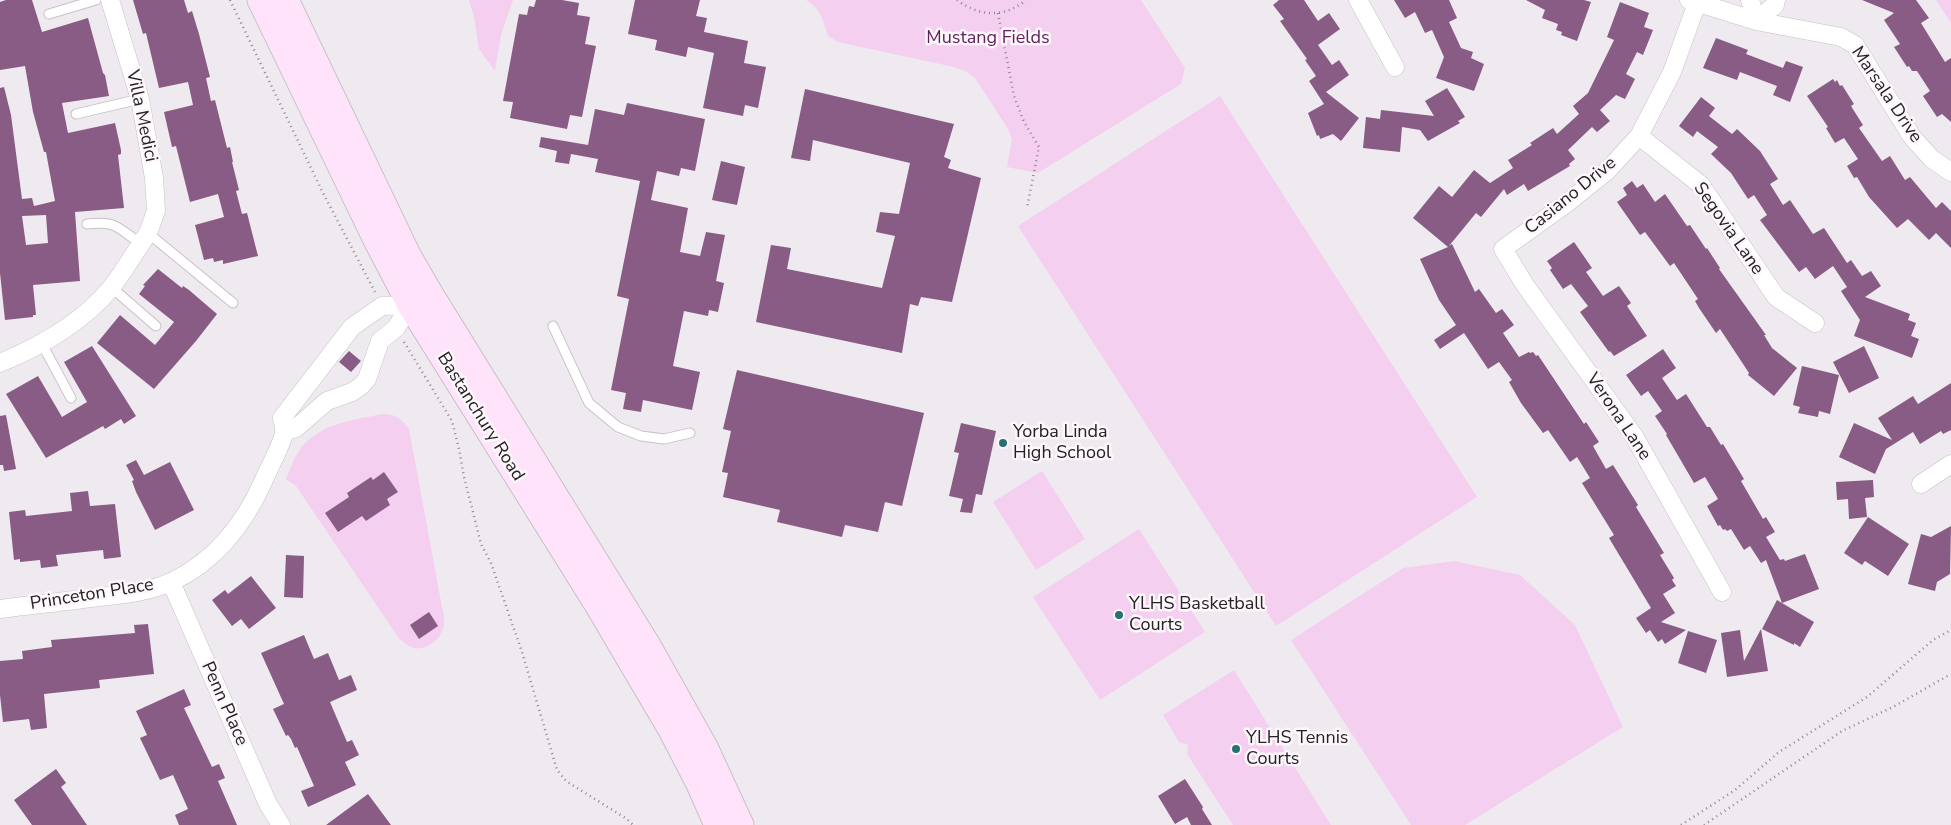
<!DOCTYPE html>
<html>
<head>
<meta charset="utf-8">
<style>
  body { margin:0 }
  canvas { display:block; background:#efeaef }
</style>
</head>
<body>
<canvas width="1951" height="825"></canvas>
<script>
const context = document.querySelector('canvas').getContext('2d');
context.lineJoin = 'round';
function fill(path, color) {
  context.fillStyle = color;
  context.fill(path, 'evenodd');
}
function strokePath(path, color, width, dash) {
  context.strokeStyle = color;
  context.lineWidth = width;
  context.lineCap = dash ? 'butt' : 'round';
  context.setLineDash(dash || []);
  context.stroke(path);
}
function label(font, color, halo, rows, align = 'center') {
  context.font = font + ' "Nunito Sans",sans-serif';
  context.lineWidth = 5;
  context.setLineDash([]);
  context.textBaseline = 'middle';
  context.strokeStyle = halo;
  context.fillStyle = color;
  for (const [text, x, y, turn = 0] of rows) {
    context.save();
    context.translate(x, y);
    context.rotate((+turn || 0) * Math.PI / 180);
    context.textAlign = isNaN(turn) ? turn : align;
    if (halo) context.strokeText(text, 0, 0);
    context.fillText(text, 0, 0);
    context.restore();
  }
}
fill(new Path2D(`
  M513,0L501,35L495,71L479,49L474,17L469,0Z
  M806,0H1141L1185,68L1181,84L1038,173L1007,167L1012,139L1008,129L975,78L965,71L954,67L838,42L828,36C823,21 821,8 806,0Z
  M1936,0H1951V23Z
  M1220,96L1477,497L1276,626L1018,226Z
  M382,414C395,414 401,418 409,429L442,607C443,612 445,618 444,623C443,639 425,653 410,647C406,645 402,640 398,637L296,486L286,479C290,470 293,459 299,451C318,423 351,421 382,414Z
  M1042,471L1085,539L1036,570L993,502Z
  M1139,529L1205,632L1100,700L1033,597Z
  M1454,561L1520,575L1575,625L1623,727L1465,825H1411L1291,640L1403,568Z
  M1234,670L1331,825H1233L1187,754L1188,745L1179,742L1163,715Z`), '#f4cff0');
fill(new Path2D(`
  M6,0H32L42,32L88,18L103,73L105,75L109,96L62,103L68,133L115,123L121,150V154L118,155L124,208L75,212L80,281L33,285L36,315H33V317L5,320L0,273V88L4,87L11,115L22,199L32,198L34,206L55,201L46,152H44L33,112L25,66L0,70V2ZM46,215L48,243L26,245L22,216Z
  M133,0H184L188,13L192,11L199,34L210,77L206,78L211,101L215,100L227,148L230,147L233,162H232L239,190L236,191L242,214L247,213L258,256L223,264V260L214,262L213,258L204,260L195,225L224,217L218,194L190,202L176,146L172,147L164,112L193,105L188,82L159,88L146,33L143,34Z
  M536,0H562L579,3L577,15L590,17L585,44L596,46L582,117L570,115L567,129L510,118L513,102L503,101L519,14L527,15L529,6L534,7Z
  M635,0H700L696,16L707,18L704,32L748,41L744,63L766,67L758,108L745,105L743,116L703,108L714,53L688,47L686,57L655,50L657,40L628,34Z
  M1279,0H1304L1318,21L1329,13L1340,29L1318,45L1332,65L1339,60L1349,75L1326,92L1359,118L1341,141L1333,134L1320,139L1319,135L1317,136L1308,113L1324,104L1309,81L1316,76L1305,60L1307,59L1280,21L1284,19L1273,5Z
  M1394,0H1449L1457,18L1449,22L1461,48L1473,52L1471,58L1484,64L1474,91L1436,78L1444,57L1432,30L1425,33L1415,12L1405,18Z
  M1526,0H1584L1591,2L1577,41L1561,35L1562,32L1556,30L1558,24L1542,18L1545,10Z
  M1862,0H1916L1929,18L1921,23L1945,62L1951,58V122L1942,114L1937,117L1923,96L1930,91L1917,71H1912L1909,66L1907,67L1894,47L1900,44L1884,20L1894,13Z
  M1620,2L1649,13L1644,27L1653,30L1643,55L1637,52L1626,74L1635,79L1625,99L1616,95L1600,110L1610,121L1597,132L1592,127L1568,150L1575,159L1569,164L1570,166L1528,191L1524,184L1507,195L1504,189L1481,217L1476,213L1449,246L1452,244L1475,292L1479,289L1496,313L1502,309L1514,325L1503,333L1519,357L1529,352L1530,353L1533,352L1536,356L1538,355L1584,424L1586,422L1599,442L1593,446L1606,469L1613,465L1638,505L1636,507L1664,553L1660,555L1674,578L1672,580L1676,586L1663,594L1675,613L1661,622L1686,630L1665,644L1662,639L1658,642L1650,630L1646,633L1636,618L1651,608L1609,538L1614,535L1582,483L1590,478L1577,457L1570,462L1548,430L1543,433L1521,403L1509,382L1512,380L1499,362L1488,369L1464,333L1440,349L1434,340L1456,325L1439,300L1420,259L1448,247L1413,218L1439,186L1452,197L1474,170L1490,183L1513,168L1508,160L1532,145L1530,143L1553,128L1557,134L1579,114L1573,106L1588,93L1614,40L1607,37Z
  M1716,38L1748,50L1746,54L1783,68L1786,61L1803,67L1790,102L1773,95L1777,86L1740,72L1737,80L1703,68Z
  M1833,79L1835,82L1837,80L1840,86L1842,85L1854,104L1851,106L1863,125L1859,128L1882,161L1890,156L1905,180L1910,177L1936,208L1942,202L1951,211V248L1936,233L1929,240L1908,219L1897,228L1869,197L1857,177L1854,178L1847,166L1858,159L1844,138L1835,143L1826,128L1828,127L1807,96Z
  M1447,88L1465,117L1458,121L1460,123L1428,141L1420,130L1402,127L1400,152L1363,148L1366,117L1380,119L1381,110L1434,116L1425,101Z
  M805,89L954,124L944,157L951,160L948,168L981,178L952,302L921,297L918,306L910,304L902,353L756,322L771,245L791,248L787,269L882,288L895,236L876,232L880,212L899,214L910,163L813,140L810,161L791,158Z
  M1701,97L1715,108L1709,116L1732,134L1737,129L1760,151L1778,179L1770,184L1783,205L1790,200L1813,234L1824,228L1847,263L1851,260L1862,276L1871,271L1881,286L1865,297L1910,314L1908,320L1916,323L1911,336L1919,339L1912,358L1854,336L1860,320L1841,291L1847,287L1833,266L1815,279L1806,267L1799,272L1760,220L1767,215L1754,195L1748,199L1731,173L1711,154L1718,147L1697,131L1693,137L1679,126Z
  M627,103L705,119L695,171L681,168L679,176L657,171L651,200L688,208L680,252L700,256L706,232L725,235L716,281L724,283L718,312L709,310L708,316L684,311L673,366L700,372L692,410L643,400L641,412L623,409L626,393L611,390L629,299L617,296L640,181L595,172L598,159L571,154L569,164L555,162L557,151L539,147L541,137L588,145L595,109L624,115Z
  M721,161L745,167L737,205L712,200Z
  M1632,181L1637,188L1643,184L1655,202L1665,194L1687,226L1690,225L1706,249L1707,248L1720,268L1719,269L1766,335H1764L1772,348L1797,368L1774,396L1748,375L1749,373L1720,329L1716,333L1699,308L1695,301L1698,299L1674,263L1670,266L1645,232L1640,235L1617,202L1627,195L1623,188Z
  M1574,242L1592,268L1586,272L1603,296L1619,286L1631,303L1627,306L1647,336L1614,356L1610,351L1609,352L1580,312L1588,306L1571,284L1563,289L1550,270L1552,268L1547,261Z
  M158,269L182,288L183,286L189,290L217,314L196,341L154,389L97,343L120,315L155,345L174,322L139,294L145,286L143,285Z
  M92,346L136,416L124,424L121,419L105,429L103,426L46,458L6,394L38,376L62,417L87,402L64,362Z
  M1864,346L1879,378L1849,393L1833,362Z
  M1663,349L1676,368L1662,378L1677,400L1686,394L1707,427H1710L1721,445L1723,444L1744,479L1741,481L1763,519L1766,517L1775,532L1766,537L1780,560L1784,559L1785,561L1805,554L1819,589L1782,603L1814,622L1800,647L1794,643V645L1762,629L1777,600L1782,603L1766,560L1761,563L1750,546L1744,550L1731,529L1727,531L1725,529L1723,530L1720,525L1718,526L1707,506L1718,499L1705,477L1694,483L1666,435L1667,434L1655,416L1662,411L1648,391L1641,396L1626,375Z
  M349,351L361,361L351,372L339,362Z
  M1802,366L1839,375L1830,414L1819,411L1818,417L1798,413L1800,407L1793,405Z
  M737,370L924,413L902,506L885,502L878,532L845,525L842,537L777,522L780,510L723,497L728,473L722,472L731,431L723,429Z
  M1951,383V430L1943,434L1941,431L1920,444L1913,432L1886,449L1875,474L1839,457L1854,423L1892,440L1878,418L1913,396L1918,404Z
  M6,415L16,469L4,471L3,465H0V416Z
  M961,423L996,431L982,495L976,494L972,513L960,512L963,499L949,496L959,453L954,452Z
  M136,460L144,475L170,462L194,510L155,530L136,492L132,481L134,480L126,465Z
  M384,472L398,492L387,499L390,505L366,521L362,516L338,532L325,513L349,497L347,493L371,477L373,480Z
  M1873,480L1874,497L1865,498L1867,517L1849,519L1848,499L1837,500L1836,482Z
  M88,491L90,506L115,504L121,557L104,559L103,550L56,555L58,566L41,568L40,560L20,562V559L14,560L9,512L25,510L26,516L72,511L70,493Z
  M1868,517L1909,544L1888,576L1865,561L1862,565L1844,553Z
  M1951,526L1950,574L1937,582L1935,591L1908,584L1921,534L1931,537Z
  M286,555L304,556L303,598L284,597Z
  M251,576L276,608L249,629L241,619L232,626L212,600L225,590L228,594Z
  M429,612L438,626L419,639L410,625Z
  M148,624L154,674L99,680L100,688L44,694L47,728L31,730L29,719L3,722L0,695V661L23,659L22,651L52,647L51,640L135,633L134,625Z
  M1761,629L1768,671L1727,677L1721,633L1740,630L1744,661Z
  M1688,631L1717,640L1706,673L1678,663Z
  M304,635L314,659L328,653L339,680L351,675L357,690L330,702L347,742L352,740L359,755L345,762L356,785L308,807L301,791L314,786L297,747L295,748L291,739L288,735L286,736L273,709L284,704L261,653Z
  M184,689L191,705L184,708L212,767L219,764L225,778L218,781L237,825H179L175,815L188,809L173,775L160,780L140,738L147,735L136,711Z
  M56,769L66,783L61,787L87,825H32L14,800Z
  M1185,779L1203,807L1202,809L1212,825H1191L1187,817L1175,824L1158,796Z
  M368,794L391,825H326Z`), '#895c85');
const service = new Path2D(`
  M49,14L96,0
  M76,114L140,99
  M87,224C117,221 117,227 141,244
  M148,233L233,303
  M111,287L156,326
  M553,326L589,403L618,427L641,436L664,439L690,433
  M42,344L71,398`);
const minor = new Path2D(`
  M1358,0L1395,67
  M1689,0L1756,21L1841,37L1855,45L1912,137L1932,159L1951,172
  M1750,0L1756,21
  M1697,3L1672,72L1639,136L1607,171L1567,203L1503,249L1525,285L1634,436L1722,592
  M1756,21L1775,5L1776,0
  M1639,136L1701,185L1776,297L1815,323
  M0,363C41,346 82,323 111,288C124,271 136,251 148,233L156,211L154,178L140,99L110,0
  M284,432L296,428L327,401L352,392L361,386L367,379L380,341L396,328L410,305L418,300
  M1921,484L1951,464
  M171,582L268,804L281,825
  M0,609C30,605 61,602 91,598C117,595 148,593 173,581C215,561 244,524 263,482C268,470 282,444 284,433C285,428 283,422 282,418L352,327L382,306L410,305`);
const secondary = new Path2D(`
  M260,0L376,240L410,305L595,601L671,730L698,782L717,825
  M286,0L408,255L430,293L649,647L705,747L741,825`);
strokePath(service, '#c7c1c6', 11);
strokePath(minor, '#c7c1c6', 19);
strokePath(secondary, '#c7c1c6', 27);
strokePath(new Path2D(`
  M230,0L323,193L375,292
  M957,0C980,17 1004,18 1026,0
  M998,13L1014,96L1024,122L1039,147L1027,208
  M404,342L452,421L459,449L464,477L481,544L491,563L522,652L557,770L566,781L627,819L633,825
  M1681,825L1735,790L1779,752L1867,697L1933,640L1951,630
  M1704,825L1842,731L1893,707L1951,674`), '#8c888b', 2.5, [1, 4]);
strokePath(service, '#fff', 9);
strokePath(minor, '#fff', 18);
strokePath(secondary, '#fee3fb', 25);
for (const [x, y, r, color] of [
  [1003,443,5,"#277174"],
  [1119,615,5,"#277174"],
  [1236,749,5,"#277174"]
]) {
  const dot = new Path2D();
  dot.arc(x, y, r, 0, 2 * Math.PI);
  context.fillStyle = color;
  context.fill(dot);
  strokePath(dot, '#fdf7fc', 2);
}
label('18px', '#5e245a', '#fdf7fc', [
  ["Mustang Fields",988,39]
]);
label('18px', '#242223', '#fdf7fc', [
  ["Marsala Drive",1886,95,56],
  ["Villa Medici",141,116,78],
  ["Casiano Drive",1571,196,-39],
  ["Segovia Lane",1728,229,55],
  ["Bastanchury Road",480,417,58],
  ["Verona Lane",1618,417,56],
  ["Princeton Place",92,595,-9],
  ["Penn Place",224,704,66]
]);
label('18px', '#242223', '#fdf7fc', [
  ["Yorba Linda",1013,433],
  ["High School",1013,454],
  ["YLHS Basketball",1129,605],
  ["Courts",1129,626],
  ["YLHS Tennis",1246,739],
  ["Courts",1246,760]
], 'left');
</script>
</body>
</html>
